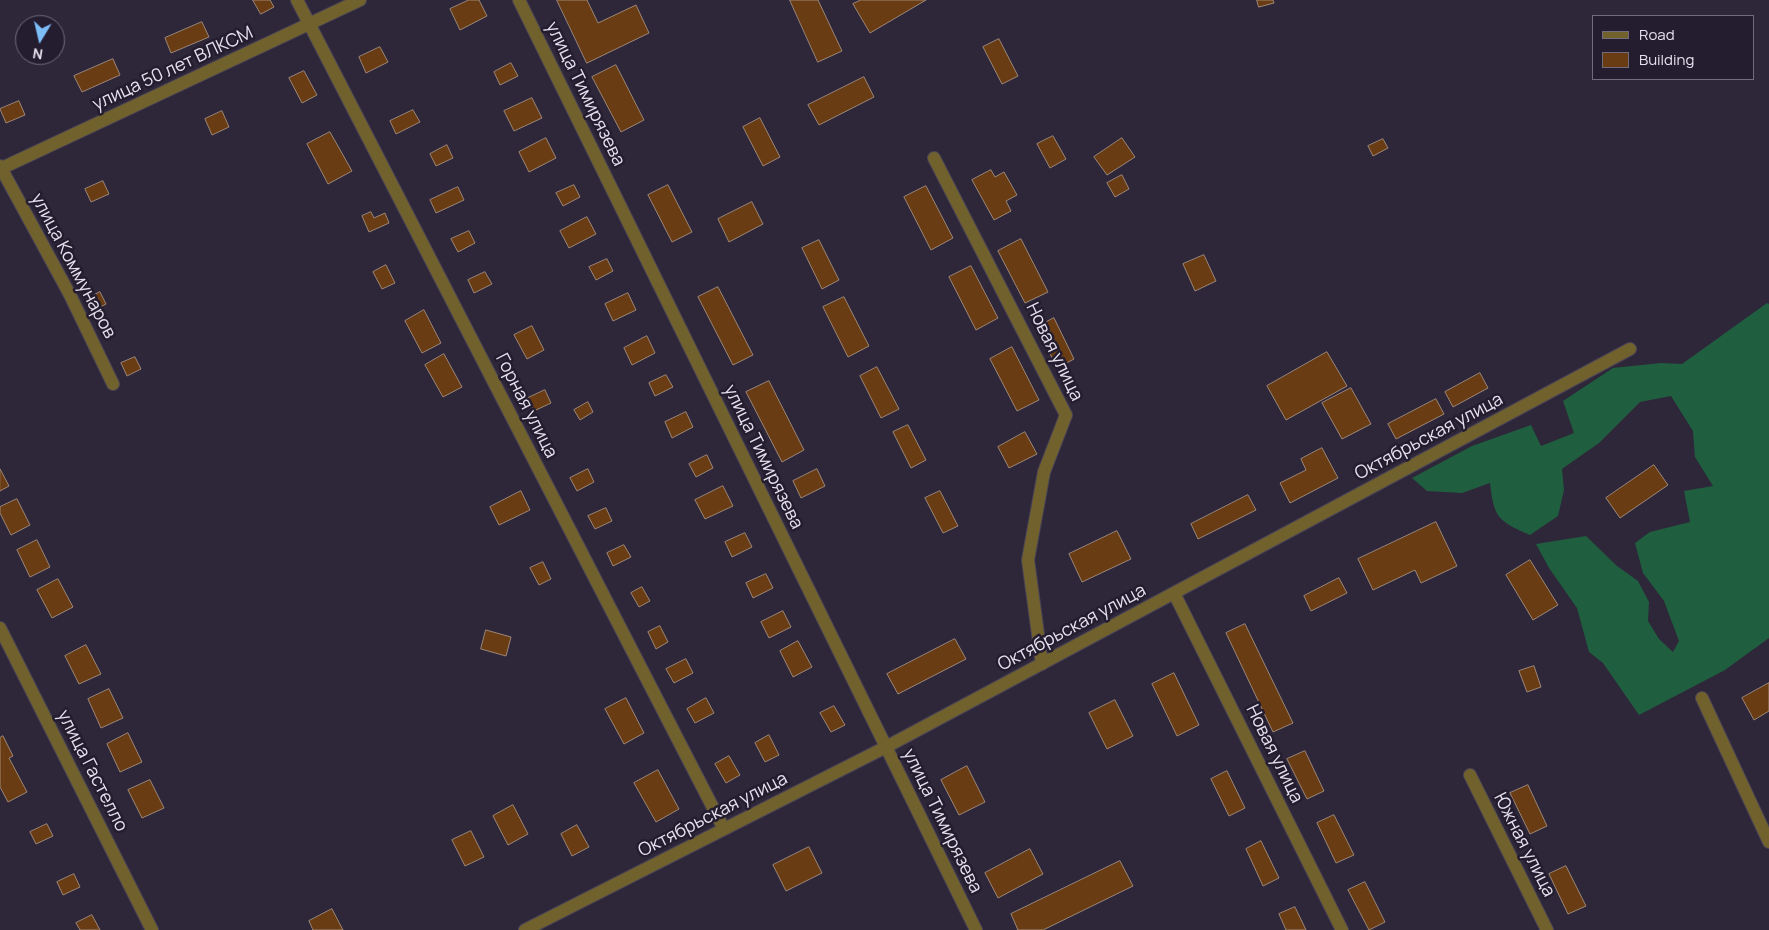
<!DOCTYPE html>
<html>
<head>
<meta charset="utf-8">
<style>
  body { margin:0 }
  #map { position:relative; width:1769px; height:930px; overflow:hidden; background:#2e273a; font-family:Manrope,sans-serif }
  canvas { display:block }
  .legend { position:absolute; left:1592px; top:15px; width:162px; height:65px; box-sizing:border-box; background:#241d30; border:1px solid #726b7c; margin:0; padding:6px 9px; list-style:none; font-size:15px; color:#e6e1ee }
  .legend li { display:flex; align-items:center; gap:10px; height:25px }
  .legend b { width:25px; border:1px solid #726b7c }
  .north { position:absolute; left:15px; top:15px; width:50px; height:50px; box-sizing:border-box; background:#241d30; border:1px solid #726b7c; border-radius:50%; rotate:189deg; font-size:14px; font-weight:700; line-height:20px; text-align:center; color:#e6e1ee }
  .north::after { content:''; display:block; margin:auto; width:18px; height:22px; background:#7dbef9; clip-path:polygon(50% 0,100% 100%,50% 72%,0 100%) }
</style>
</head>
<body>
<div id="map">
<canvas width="1769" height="930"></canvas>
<ul class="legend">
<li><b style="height:6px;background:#71612c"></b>Road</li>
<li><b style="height:14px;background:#6a3c13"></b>Building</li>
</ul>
<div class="north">N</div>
</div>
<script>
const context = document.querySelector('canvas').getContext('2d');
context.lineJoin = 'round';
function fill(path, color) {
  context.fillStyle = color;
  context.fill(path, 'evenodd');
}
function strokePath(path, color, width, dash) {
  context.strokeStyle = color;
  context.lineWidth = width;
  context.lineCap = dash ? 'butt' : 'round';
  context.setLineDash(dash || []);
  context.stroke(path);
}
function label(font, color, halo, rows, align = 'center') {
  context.font = font + ' Manrope,sans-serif';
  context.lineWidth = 5;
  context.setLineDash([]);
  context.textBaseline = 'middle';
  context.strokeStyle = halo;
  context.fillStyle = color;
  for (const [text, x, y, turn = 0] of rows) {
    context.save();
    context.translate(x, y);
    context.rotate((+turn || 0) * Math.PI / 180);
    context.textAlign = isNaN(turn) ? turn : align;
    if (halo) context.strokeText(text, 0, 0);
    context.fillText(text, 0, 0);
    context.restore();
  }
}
fill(new Path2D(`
  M1767,303L1769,304V638L1725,670L1639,715L1603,663L1589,652L1577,608L1549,568L1536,544L1586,536L1617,566L1638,581L1649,602L1648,621L1659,639L1673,652L1679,641L1664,601L1643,573L1635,543L1650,532L1690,522L1684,491L1713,486L1695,457L1693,431L1671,396L1640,402L1599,443L1562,469L1564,490L1558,516L1530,535C1498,521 1494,518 1490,483L1462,493L1427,491L1412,478L1472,446L1531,425L1541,446L1574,433L1563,401L1613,368L1661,363L1682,364Z`), '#1f5e3e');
const building = new Path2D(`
  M253,0H270L274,7L261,14Z
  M469,0H479L487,16L460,30L450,9Z
  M557,0H587L598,23L636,5L649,33L587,63Z
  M790,0H818L842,51L818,62Z
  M861,0H926L870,33L853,4Z
  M1257,0H1273L1274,3L1259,7Z
  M202,22L209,37L171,53L165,38Z
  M999,39L1018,76L1002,84L983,47Z
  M380,47L388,62L366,73L359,57Z
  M113,59L120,75L82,92L74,76Z
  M511,63L518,76L500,85L494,72Z
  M616,65L644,120L621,132L592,77Z
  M304,71L317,95L302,103L289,78Z
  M864,77L874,97L819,125L808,105Z
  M532,98L542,118L514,131L504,111Z
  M19,101L25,115L6,123L0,109Z
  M413,110L420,122L396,134L390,121Z
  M222,111L229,127L212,135L205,119Z
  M760,118L780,157L763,166L743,127Z
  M330,132L352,171L328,184L307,144Z
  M1053,136L1066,159L1050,168L1037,144Z
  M546,138L556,158L529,172L519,152Z
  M1122,138L1135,157L1107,175L1094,157Z
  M1383,139L1388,148L1373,156L1368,146Z
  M447,145L453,158L436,166L430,154Z
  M991,170L995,177L1004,172L1017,195L1006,201L1011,211L994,220L972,180Z
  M1122,175L1129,189L1115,197L1107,183Z
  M103,181L109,194L91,202L85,189Z
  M574,185L580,197L563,206L556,193Z
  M668,185L692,232L672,242L648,195Z
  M926,186L953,238L931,250L904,197Z
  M458,187L464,200L436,213L430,200Z
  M752,202L763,224L729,242L718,219Z
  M371,212L374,218L385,213L389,223L369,232L362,216Z
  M587,217L596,234L569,248L560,231Z
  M469,231L475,243L458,252L451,239Z
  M1021,239L1048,292L1025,303L998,251Z
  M819,240L839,280L822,289L802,248Z
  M1204,255L1216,281L1195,291L1183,264Z
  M607,259L613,271L596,280L589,267Z
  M386,265L395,283L382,289L373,272Z
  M971,266L998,318L976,330L949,277Z
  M485,272L492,284L474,293L468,280Z
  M718,287L753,355L733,365L698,297Z
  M100,292L106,304L93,311L87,299Z
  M628,293L636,310L613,321L605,304Z
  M844,297L869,346L848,357L823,307Z
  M424,310L441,343L422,353L405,321Z
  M1054,318L1074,359L1057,368L1037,327Z
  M532,326L544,350L527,359L514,335Z
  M647,336L655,353L632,365L624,348Z
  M1012,347L1039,400L1017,411L990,359Z
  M1327,352L1347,386L1286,420L1267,386Z
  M444,354L462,387L443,397L425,365Z
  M135,357L141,369L127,376L121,363Z
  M877,367L899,409L881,418L860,376Z
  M1480,373L1488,388L1453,407L1445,392Z
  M666,375L673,387L655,396L649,383Z
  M769,381L804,450L782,462L746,392Z
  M1351,388L1371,424L1342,439L1322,403Z
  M545,390L551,403L534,411L528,398Z
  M1436,399L1444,414L1396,439L1388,424Z
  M588,402L593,412L580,420L574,410Z
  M686,412L693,427L672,438L665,422Z
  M908,425L926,460L911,468L893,432Z
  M1025,432L1037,454L1009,468L998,447Z
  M1322,448L1338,478L1290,503L1280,483L1306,470L1301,459Z
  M707,455L713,468L696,477L689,464Z
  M1654,465L1668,485L1620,518L1606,498Z
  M0,469L9,486L0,491Z
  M588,469L594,482L577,491L570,478Z
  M817,469L825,486L801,498L793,481Z
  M723,486L733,506L705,519L695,500Z
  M521,491L530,510L499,525L490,507Z
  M940,491L958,526L943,533L925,498Z
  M1248,495L1256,510L1198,539L1191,524Z
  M17,499L30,525L11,535L0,513V507Z
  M606,508L612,521L595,529L588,516Z
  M1436,522L1457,566L1421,583L1415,570L1373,590L1358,559Z
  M1117,531L1131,559L1082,582L1069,554Z
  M745,533L752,547L732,557L725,542Z
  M37,540L50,567L30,577L17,550Z
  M624,545L631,557L613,566L607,553Z
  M1530,560L1558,605L1533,620L1506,575Z
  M543,562L551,579L539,585L530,568Z
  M766,574L773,588L753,598L746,583Z
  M1339,578L1347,593L1311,611L1304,596Z
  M58,579L73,607L52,618L37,590Z
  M642,587L650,601L639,607L631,593Z
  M783,611L791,627L769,638L761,622Z
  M1245,624L1293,723L1273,732L1226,633Z
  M660,626L668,642L656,649L648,632Z
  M486,630L511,637L506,656L481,649Z
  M955,639L966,659L898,694L887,674Z
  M798,641L812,667L793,677L780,651Z
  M86,645L101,674L79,684L65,656Z
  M686,659L693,673L674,683L666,669Z
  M1534,666L1541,687L1527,692L1519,671Z
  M1174,673L1199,725L1177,736L1152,684Z
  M1769,683V711L1754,720L1742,698Z
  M109,689L123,718L101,728L88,699Z
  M626,698L644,733L624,744L605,709Z
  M706,698L714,713L695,723L687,709Z
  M1115,700L1133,736L1107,749L1089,713Z
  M834,706L845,725L831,732L820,713Z
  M128,733L142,762L120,772L107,744Z
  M769,735L779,755L765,762L755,743Z
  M3,736L13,756L9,758L27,792L8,802L0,787V738Z
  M1305,751L1324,791L1307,799L1287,759Z
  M729,756L740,775L726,783L715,764Z
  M967,766L985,802L959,815L941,780Z
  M658,770L679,809L656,822L634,783Z
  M1227,771L1245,808L1229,816L1211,779Z
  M150,780L164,808L142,818L128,790Z
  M1528,785L1547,826L1530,834L1510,793Z
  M513,805L528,834L508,845L493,816Z
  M1334,815L1354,855L1336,863L1317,823Z
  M47,824L53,836L36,844L30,832Z
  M577,825L589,847L572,856L561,834Z
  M471,831L484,857L465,866L452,840Z
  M1261,841L1279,878L1263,886L1246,849Z
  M809,847L822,873L786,891L773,865Z
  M1030,849L1043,874L998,898L985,873Z
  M1120,861L1133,886L1043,930H1018L1011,914Z
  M1566,866L1586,906L1568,914L1549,874Z
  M74,874L80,887L63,895L57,882Z
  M1365,882L1385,922L1369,930L1348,890Z
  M1295,907L1306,930H1286L1279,914Z
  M332,909L343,930H313L309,921Z
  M92,915L100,930H80L76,923Z`);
fill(building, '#6a3c13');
strokePath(building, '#9c8777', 1);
const minor = new Path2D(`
  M297,0L724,829
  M519,0L976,930
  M934,158L1066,415L1044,472L1028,560L1042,664
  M0,166L70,295L113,384
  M0,169L360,0
  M1174,593L1342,930
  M0,628L152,930
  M1702,698L1769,842
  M1470,775L1547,930
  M525,930L886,747L1630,349`);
strokePath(minor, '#4b4557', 14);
strokePath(minor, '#71612c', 12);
label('18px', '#e6e1ee', '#241d30', [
  ["улица 50 лет ВЛКСМ",173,69,-25],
  ["улица Тимирязева",585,94,64],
  ["улица Коммунаров",73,266,62],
  ["Новая улица",1054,352,64],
  ["Горная улица",526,406,63],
  ["Октябрьская улица",1429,437,-28],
  ["улица Тимирязева",763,457,64],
  ["Октябрьская улица",1072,628,-28],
  ["Новая улица",1274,754,64],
  ["улица Гастелло",92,771,63],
  ["Октябрьская улица",713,815,-27],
  ["улица Тимирязева",942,821,64],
  ["Южная улица",1524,845,63]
]);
</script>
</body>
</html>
